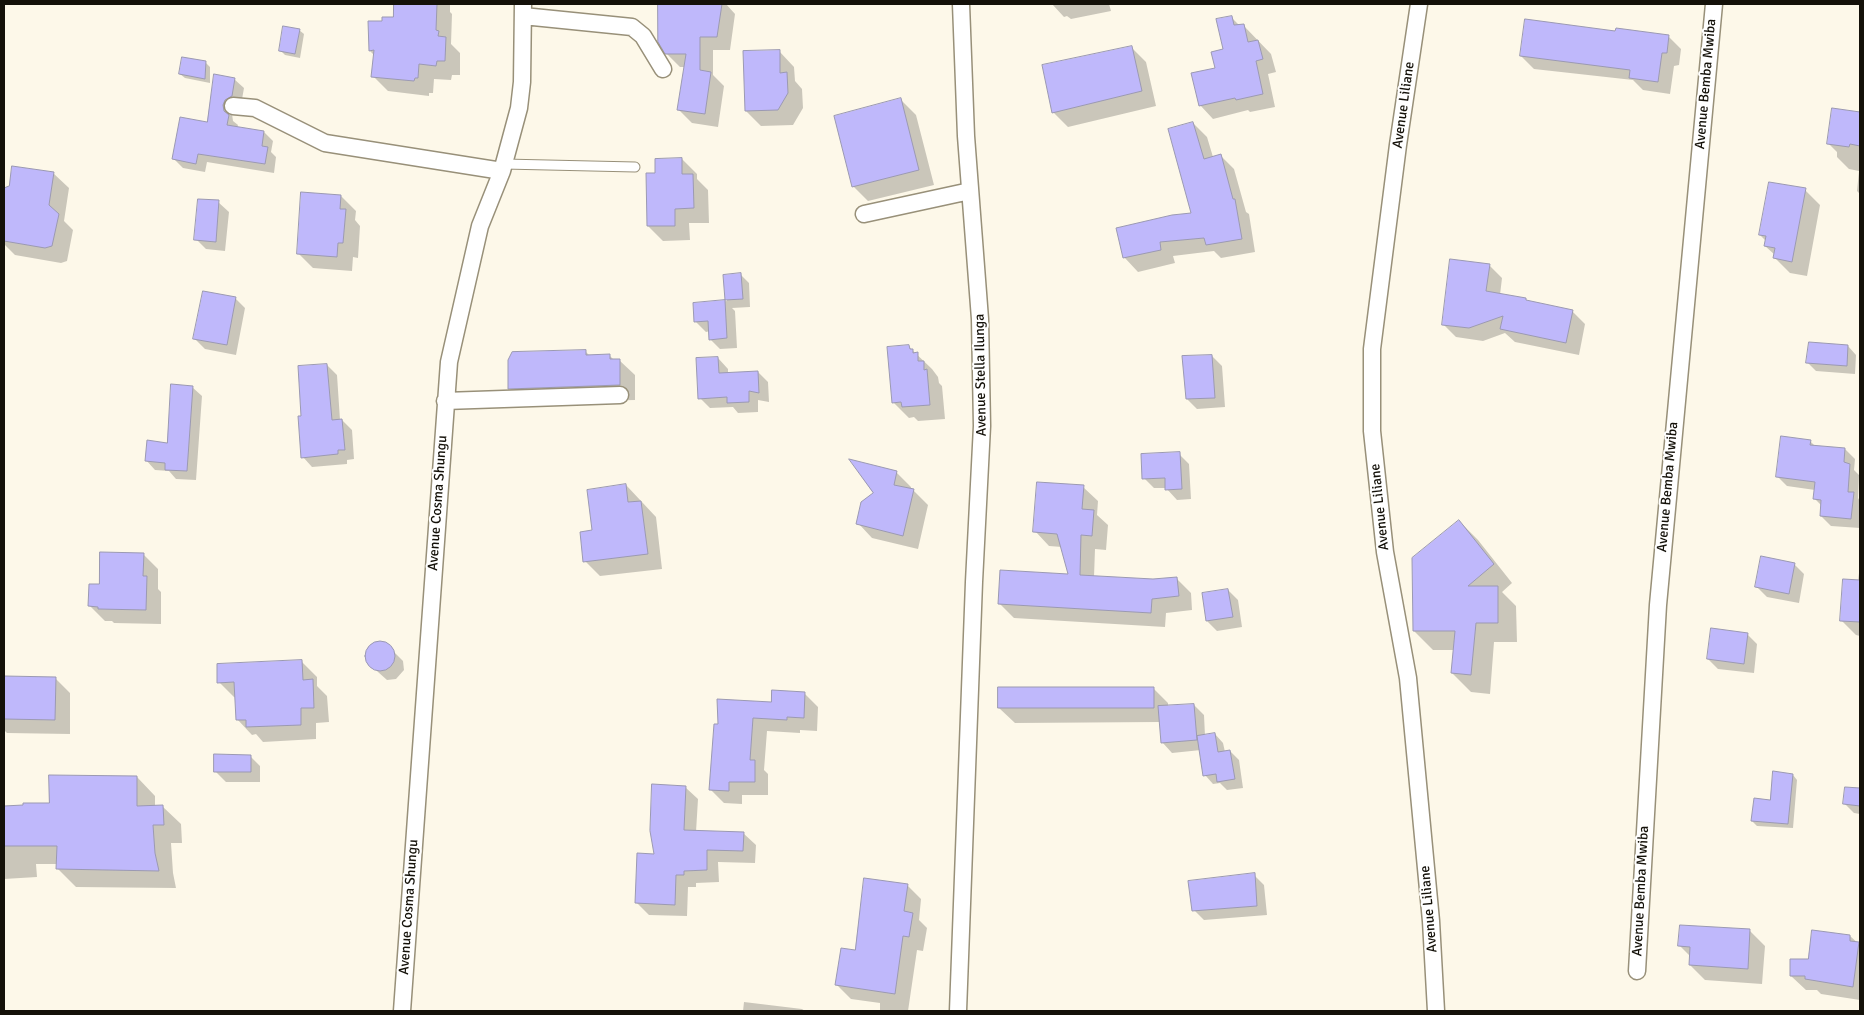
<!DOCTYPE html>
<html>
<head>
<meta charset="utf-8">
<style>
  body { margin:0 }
  #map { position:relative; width:1864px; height:1015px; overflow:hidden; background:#fdf8e9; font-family:Signika,sans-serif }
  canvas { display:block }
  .frame { position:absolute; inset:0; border:5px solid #141109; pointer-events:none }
</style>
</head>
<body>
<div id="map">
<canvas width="1864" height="1015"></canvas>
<div class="frame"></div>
</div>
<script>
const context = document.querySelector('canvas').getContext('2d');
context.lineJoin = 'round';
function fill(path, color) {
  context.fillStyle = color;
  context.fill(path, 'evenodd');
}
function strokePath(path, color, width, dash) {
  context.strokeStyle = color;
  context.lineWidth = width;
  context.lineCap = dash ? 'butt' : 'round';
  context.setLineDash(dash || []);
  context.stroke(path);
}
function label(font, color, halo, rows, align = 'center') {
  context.font = font + ' Signika,sans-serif';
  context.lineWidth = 4;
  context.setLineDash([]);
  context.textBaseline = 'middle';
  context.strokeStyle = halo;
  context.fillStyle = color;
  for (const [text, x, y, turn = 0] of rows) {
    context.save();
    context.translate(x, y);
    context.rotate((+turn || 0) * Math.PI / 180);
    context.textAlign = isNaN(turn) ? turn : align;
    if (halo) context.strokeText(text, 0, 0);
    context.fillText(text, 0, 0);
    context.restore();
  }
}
fill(new Path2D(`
  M395,4H450V12L452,14L451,44L460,53V75H452L451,80L434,79L433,93H429V96L388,91L373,76L375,56L370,51L383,22L394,19Z
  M660,4H726L735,14L730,50H713V75L724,86L718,127L692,123L678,109L685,67H680L666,53L660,42Z
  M1052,4H1109L1111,11L1071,19L1067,16L1064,17Z
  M1231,17L1240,26L1243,25L1271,54L1276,72L1268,74L1275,107L1250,112L1248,110L1213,119L1200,105L1225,50Z
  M299,30L304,34L300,58L285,55L281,51Z
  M1616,32L1668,36L1681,49L1679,65L1674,66L1670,94L1643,90L1633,80L1534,69L1521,56Z
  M1131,47L1146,62L1156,106L1068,127L1053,112Z
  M779,51L794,67L795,81L802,89L803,108L793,125L761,126L746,111Z
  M205,62L210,67V83L185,78L180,74Z
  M234,79L244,88L241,105L234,109L232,114L233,121L238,125L237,128L264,132L273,141L271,152L276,157L274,173L207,162L205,172L183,168L174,159L208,124Z
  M900,99L916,115L934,185L868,201L853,186Z
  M1860,110V194L1857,191L1859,171L1849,169L1837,157V152L1828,143L1860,113Z
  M1193,123L1207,137L1213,157L1220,155L1234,169L1246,212L1249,214L1255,252L1221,258L1214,251L1173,256L1175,263L1138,272L1124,257L1193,214Z
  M682,159L697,174V179L708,190L709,223H689L690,240L663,241L648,226L656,174Z
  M53,173L69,188L64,221L73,230L67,261L61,263L15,255L4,244V190Z
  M1805,190L1820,205L1807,276L1790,273L1775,258V255L1765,246L1766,241L1760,235Z
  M341,196L356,211L355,220L360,226L358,258L353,257L352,271L313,268L298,253Z
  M218,202L229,212L225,251L206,249L196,239Z
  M1489,265L1502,278L1500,295L1572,311L1585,324L1579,355L1515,342L1505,333L1483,341L1456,337L1443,324Z
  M740,274L749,283L750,307L732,308L735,311L737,348L720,349L710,339V331L706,332L696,322L695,304L727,301L724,276Z
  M235,298L245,308L236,355L205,349L195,339Z
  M1848,346L1856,355L1855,374L1816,371L1808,363Z
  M909,347L932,369L938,377L939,383L942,386L945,419L918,421L914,417L909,418L894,403Z
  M585,351L590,356L609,355L614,360H619L635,375V400L524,403L509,388Z
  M1212,356L1222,366L1225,407L1197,409L1187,399Z
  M718,358L728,369V373L758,372L768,382L769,402L758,400V412L738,413L733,407L710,408L700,398Z
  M327,365L337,375L340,420H342L352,430L354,459L347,460V464L312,467L303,457Z
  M192,387L202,396L196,480L176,479L169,471L155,470L146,460L168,444Z
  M1810,441L1816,447L1845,449L1855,459L1854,470L1859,475L1858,498L1860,501V528L1831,526L1821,516L1822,506L1815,499V490L1787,486L1777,476Z
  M1179,454L1189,464L1191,499L1177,500L1166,488H1154L1144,478Z
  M896,472L911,487V490H913L928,505L918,549L872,538L858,523Z
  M626,485L656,517L662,569L600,576L585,561L594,531Z
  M1083,487L1098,501L1097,515L1108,525L1106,550L1095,549L1094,577L1153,581L1176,578L1191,593L1192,610L1166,613L1165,627L1014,618L999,603L1070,576L1062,547L1049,546L1035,531Z
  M1459,521L1478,540L1512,583L1502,592L1516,606L1517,642H1494L1490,694L1471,692L1452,673L1454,650H1433L1414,631Z
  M143,554L158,569V589L161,592V624L114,623L112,621H105L90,606L100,585Z
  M1794,564L1804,574L1799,603L1767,597L1757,587Z
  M1859,573H1860V636L1856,635L1841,620L1858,581Z
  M1228,590L1238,600L1242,627L1217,631L1207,621Z
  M1747,634L1757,644L1754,673L1718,669L1708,659Z
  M377,643L386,644L403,661L404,670L396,679L387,680L369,664L366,656L370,648Z
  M302,662L317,677V686L327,696L329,722L316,723V739L263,742L256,734L252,735L237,719L236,697H234L219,682Z
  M4,677L55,678L70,693V734L7,733L4,730Z
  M1153,688L1168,703V707L1194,705L1204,715L1205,736L1215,734L1223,743L1225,752L1230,751L1239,760L1243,788L1227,790L1220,783L1213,784L1205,775L1201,750L1172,753L1162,742L1160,722L1015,723L999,708Z
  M804,693L818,707L817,731L800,730V733L767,731L764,770L768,774V795H742V804L724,803L711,790L715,725L773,703Z
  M250,756L260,766V782H226L216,772Z
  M1793,775L1797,780L1793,828L1757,826L1752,821Z
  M137,777L155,796V806H162L181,824L182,843H171L173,873L176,888L76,887L57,868L58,864H36L37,877L4,879V807L50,804Z
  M685,787L698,799L696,832L743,833L756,845L755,863L718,862L719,882L696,883V887H688L687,916L649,915L636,902L655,855Z
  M1846,788L1860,790V814L1854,813L1844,803Z
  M1254,875L1264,885L1267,915L1204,920L1194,910Z
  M907,885L921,899L919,920L927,928L923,951L917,950L908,1011H880V1003L851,999L837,985L856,952Z
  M1750,931L1765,946L1762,984L1705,980L1690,965L1691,957L1680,946Z
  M1850,936L1860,945V1000L1821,994L1817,990H1806L1791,976L1809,961Z
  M744,1002L802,1009L805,1011H743Z`), '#0003');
const building = new Path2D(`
  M394,4H437L436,30L439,31L438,36L446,37L445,61H437L436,66L419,64L418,78H415L414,81L371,77L374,50L369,51L368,21H382V17H393Z
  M658,4H722L717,37H700V70L711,72L705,114L677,110L686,54H665L658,42Z
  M1232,16L1234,25L1244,24L1248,42L1258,40L1263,59L1256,61L1263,94L1236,100L1235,98L1199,106L1191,73L1215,68L1211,52L1223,49L1216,19Z
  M1525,19L1615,31L1616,28L1669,35L1667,53H1662L1658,82L1629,78L1630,70L1520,56Z
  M283,26L300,29L295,54L279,51Z
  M1132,46L1142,91L1052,113L1042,65Z
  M780,50V73L787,72L788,93L778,110L745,111L743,51Z
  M182,57L206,61L205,79L179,74Z
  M214,74L235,78L232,96L225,100L223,105L224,111L229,115L227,125L264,131L262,146L268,147L265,164L198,154L196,164L172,159L180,117L207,122Z
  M901,98L919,170L852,187L834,116Z
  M1832,108L1860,112V146L1850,144L1849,147L1827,144Z
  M1193,122L1204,159L1221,154L1233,199H1235L1242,239L1206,245L1204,238L1160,242L1161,250L1123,258L1116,228L1172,215L1191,213L1168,129Z
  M682,158V174H693L694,208L675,209V226H647L646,173H655V159Z
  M12,166L54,172L49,205L59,214L52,246L45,248L4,241V188L9,186Z
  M1769,182L1806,188L1792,262L1773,258L1775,248L1764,246L1766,236L1759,235Z
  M301,192L341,195L340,209H346L343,243H338L337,257L297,254Z
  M198,199L219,200L216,242L194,240Z
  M1450,259L1490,264L1486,291L1526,298V300L1573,310L1566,343L1500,329L1503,316L1469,328L1442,325Z
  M741,273L743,299L725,300L723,275Z
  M203,291L236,297L227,345L193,339Z
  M725,300L727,338L709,340L708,321L694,322L693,303Z
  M1809,342L1848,345L1847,366L1806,363Z
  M909,345L910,349H913V353L918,352V361H924V370L927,369L930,405L902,407L901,402L892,403L887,347Z
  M586,350V355L610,354V359H620V385L508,389V360L512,352Z
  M1212,355L1215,398L1186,399L1182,356Z
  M718,357L719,373L758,371L759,393L749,391V402L727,403V397L698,399L696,358Z
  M327,364L332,420L342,419L345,450H338V454L301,458L298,416H301L298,366Z
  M171,384L193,386L187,471L165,470V463L145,461L147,440L167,443Z
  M1781,436L1811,440L1810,445L1845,448L1844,462L1850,464L1848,492H1854L1851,519L1820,516L1821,500L1813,499L1815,482L1776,477Z
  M1180,452L1182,489L1165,490V478L1142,479L1141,454Z
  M849,459L897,471L894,485L914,489L903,536L856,524L861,502L873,493Z
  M1037,482L1084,485L1082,509L1094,510L1092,536L1081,535L1080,575L1153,579L1177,577L1179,596L1152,599L1151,613L998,604L1000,570L1068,574L1057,534L1033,532Z
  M626,484L628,502L641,501L648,554L583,562L580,532L592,530L587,490Z
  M1459,520L1494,564L1468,586H1498V623H1476L1471,675L1451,673L1455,631H1413L1412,558Z
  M100,552L144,553L143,576H147L146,610L98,609V607L88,606L89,584H99Z
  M1761,556L1795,563L1789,594L1755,587Z
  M1843,579L1860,580V622L1840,621Z
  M1228,589L1233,617L1206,621L1202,593Z
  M1711,628L1748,633L1744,664L1707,659Z
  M365 656a15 15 0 1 1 30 0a15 15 0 1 1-30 0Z
  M302,660L303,680L313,679L314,708H301V725L246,727V720H236L234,682L217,683V664Z
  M4,676L56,677L55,720L4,719Z
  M998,687H1154V708H998Z
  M772,690L805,692L804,718L787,717V720L753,718L750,760H755V782H729V791L709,790L714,724H718L717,699L771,702Z
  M1194,704L1197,740L1161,743L1158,706Z
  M1215,733L1218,752L1230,750L1235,779L1217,782L1216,774L1203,776L1197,736Z
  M214,754L251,755V772H214Z
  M1773,771L1793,774L1788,824L1751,821L1754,798L1770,800Z
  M49,775L137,776V806L163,805L164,825H153L155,853L159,871L56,869L57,846H4V806L23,805V803H49Z
  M652,784L686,786L684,830L744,832L743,851L707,850V870L684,871V875H676L675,905L635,903L637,853L654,854L650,831Z
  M1845,787L1860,788V806L1843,804Z
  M1255,873L1257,906L1192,911L1188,881Z
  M864,878L908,884L904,911L913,913L909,937L903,936L895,994L835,985L841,948L855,950Z
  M1680,925L1750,929L1748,969L1689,965L1690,947L1678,946Z
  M1812,930L1850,935V941L1859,942L1853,987L1805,979V976H1790V959H1808Z`);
fill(building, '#bfb8fb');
strokePath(building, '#9b99b1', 1);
const lane = new Path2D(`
  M504,164L635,167`);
const street = new Path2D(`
  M1419,4L1398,145L1372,349V431L1385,552L1408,678L1431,921L1436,1011
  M523,16L632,27L643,36L663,69
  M233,106L255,108L325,143L502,171
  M864,214L970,191
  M445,401L620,395
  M1637,971L1658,605L1714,4
  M402,1011L449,362L480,226L502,171L519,108L522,82L523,4
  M958,1011L974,582L982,426L980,319L966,136L961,4`);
strokePath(lane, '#989079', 11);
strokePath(street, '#989079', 19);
strokePath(lane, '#fff', 9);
strokePath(street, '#fff', 16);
label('14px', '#141109', '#fff', [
  ["Avenue Bemba Mwiba",1706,84,-85],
  ["Avenue Liliane",1404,105,-82],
  ["Avenue Stella Ilunga",981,375,-91],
  ["Avenue Bemba Mwiba",1668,487,-85],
  ["Avenue Cosma Shungu",438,503,-86],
  ["Avenue Liliane",1380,507,-96],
  ["Avenue Bemba Mwiba",1641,891,-87],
  ["Avenue Cosma Shungu",409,907,-86],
  ["Avenue Liliane",1429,909,-95]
]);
</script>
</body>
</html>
